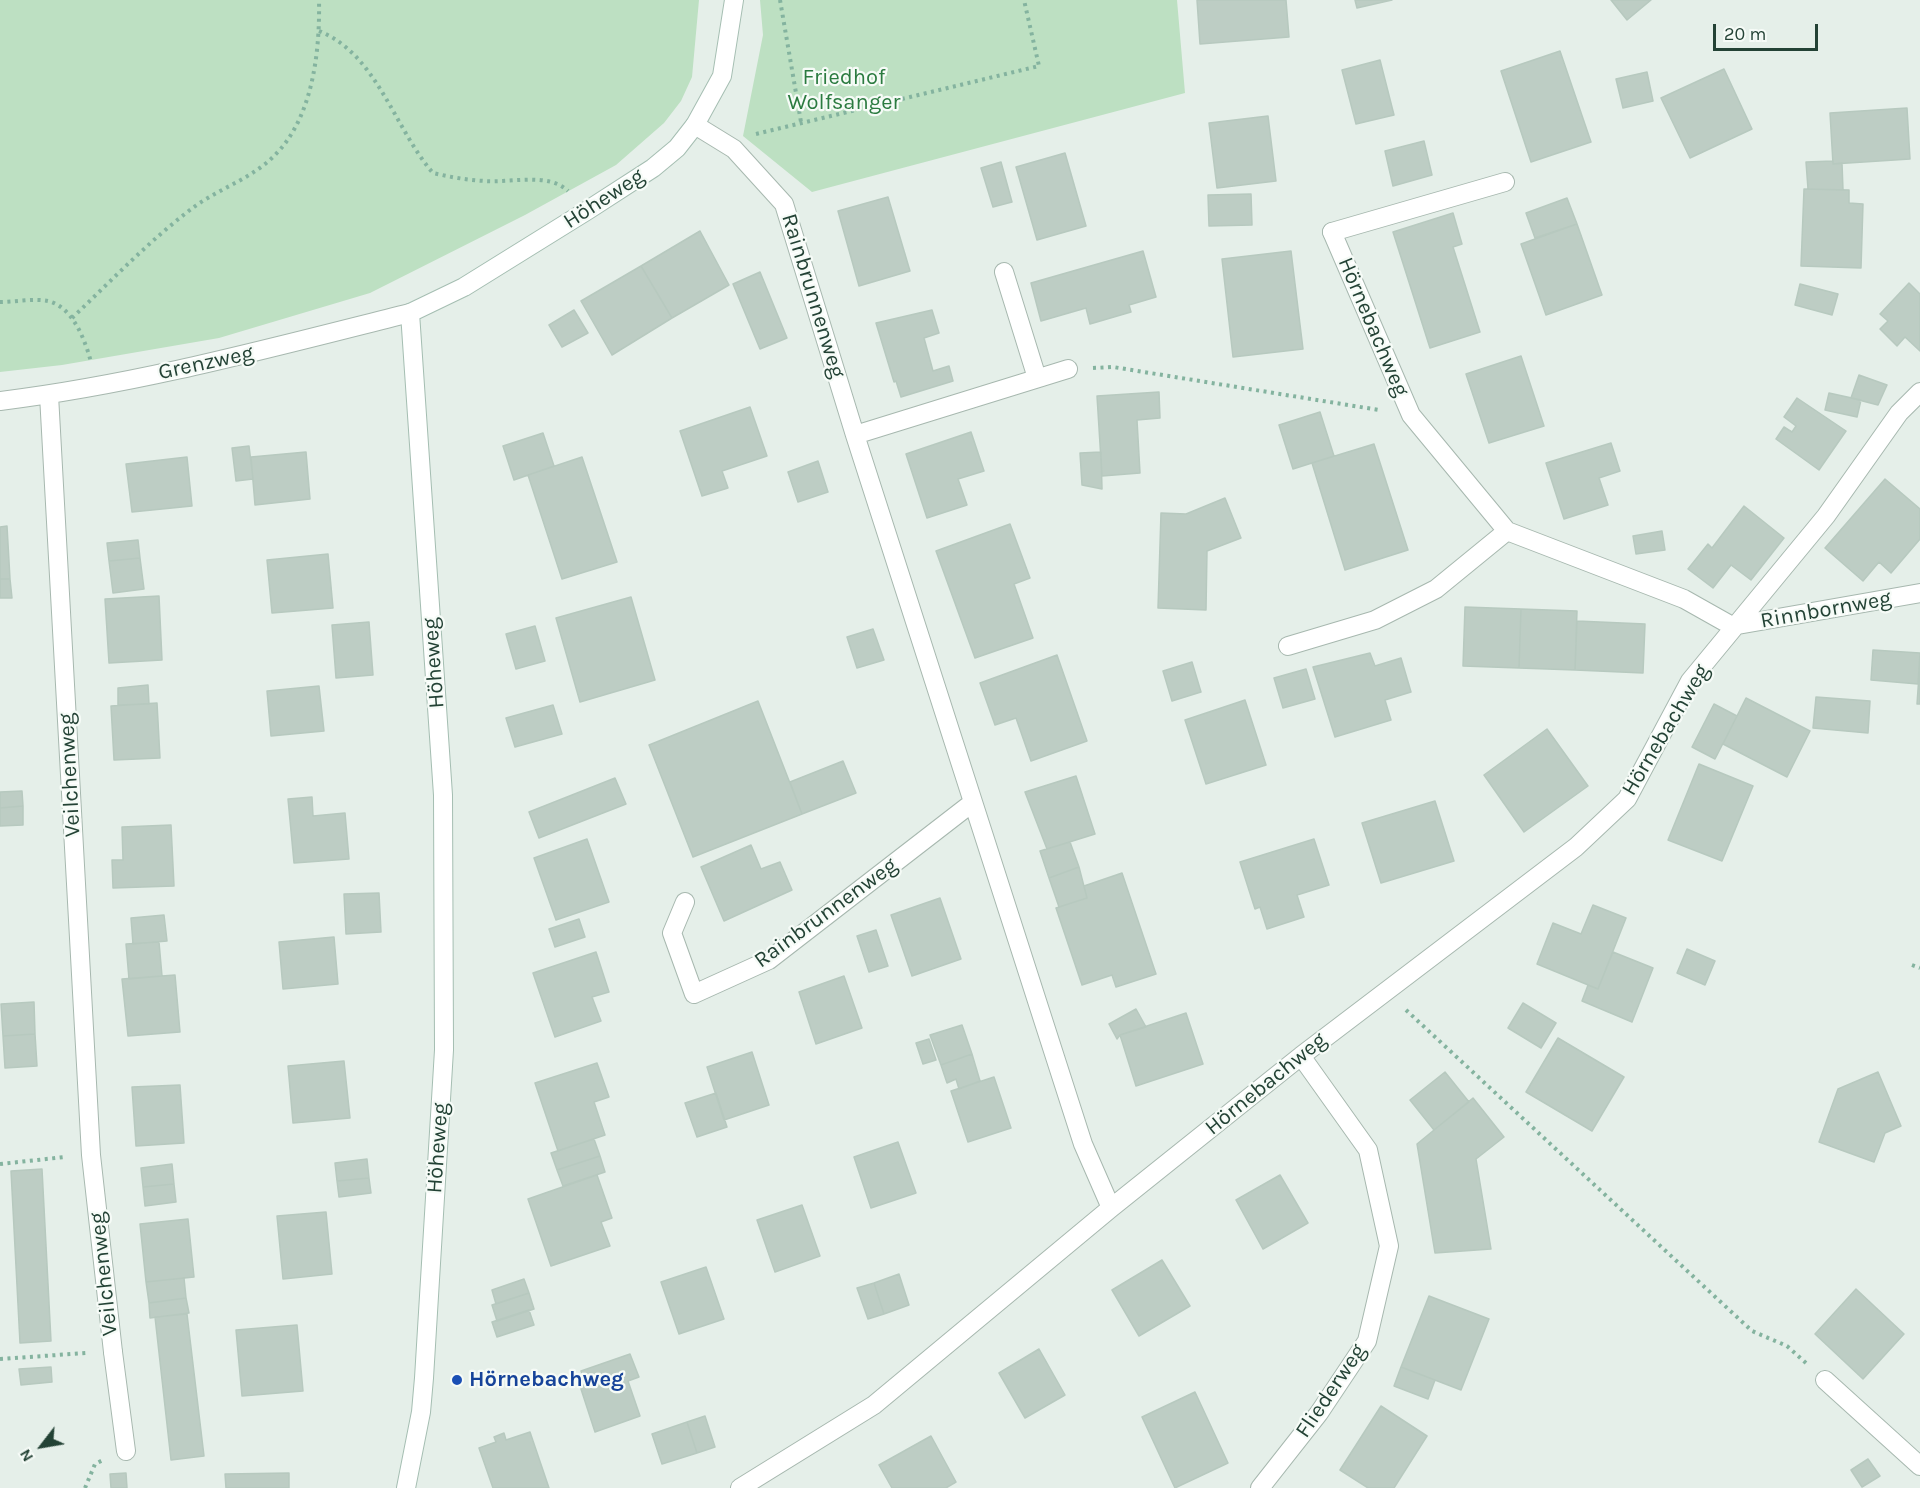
<!DOCTYPE html>
<html>
<head>
<meta charset="utf-8">
<style>
  body { margin:0 }
  #map { position:relative; width:1920px; height:1488px; overflow:hidden; background:#e5efe9; font-family:Karla,sans-serif }
  canvas { display:block }
  .north { position:absolute; left:12px; top:1416px; width:60px; height:60px; -webkit-text-stroke:4px #f6fbf7; paint-order:stroke; rotate:239deg; font-size:16px; font-weight:700; line-height:24px; text-align:center; color:#234235 }
  .north::after { content:''; display:block; margin:auto; width:21px; height:27px; background:#234235; clip-path:polygon(50% 0,100% 100%,50% 72%,0 100%) }
  .scale { position:absolute; left:1713px; top:24px; width:105px; height:27px; box-sizing:border-box; border:3px solid #234235; border-top:0; padding-left:8px; font-size:18px; line-height:21px; white-space:nowrap; color:#234235; -webkit-text-stroke:4px #f6fbf7; paint-order:stroke }
</style>
</head>
<body>
<div id="map">
<canvas width="1920" height="1488"></canvas>
<div class="north">N</div>
<div class="scale">20 m</div>
</div>
<script>
const context = document.querySelector('canvas').getContext('2d');
context.lineJoin = 'round';
function fill(path, color) {
  context.fillStyle = color;
  context.fill(path, 'evenodd');
}
function strokePath(path, color, width, dash) {
  context.strokeStyle = color;
  context.lineWidth = width;
  context.lineCap = dash ? 'butt' : 'round';
  context.setLineDash(dash || []);
  context.stroke(path);
}
function label(font, color, halo, rows, align = 'center') {
  context.font = font + ' Karla,sans-serif';
  context.lineWidth = 4.5;
  context.setLineDash([]);
  context.textBaseline = 'middle';
  context.strokeStyle = halo;
  context.fillStyle = color;
  for (const [text, x, y, turn = 0] of rows) {
    context.save();
    context.translate(x, y);
    context.rotate((+turn || 0) * Math.PI / 180);
    context.textAlign = isNaN(turn) ? turn : align;
    if (halo) context.strokeText(text, 0, 0);
    context.fillText(text, 0, 0);
    context.restore();
  }
}
fill(new Path2D(`
  M0,0H699L692,77L681,101L664,123L616,165L525,215L370,293L219,338L62,365L0,372Z
  M760,0H1177L1185,93L812,192L743,136L763,35Z`), '#bde0c2');
const building = new Path2D(`
  M1197,0H1286L1289,37L1200,44Z
  M1355,0H1392L1357,8Z
  M1611,0H1651L1627,20Z
  M1560,51L1591,142L1531,162L1501,71Z
  M1380,60L1394,115L1356,124L1342,70Z
  M1724,69L1752,129L1690,158L1661,98Z
  M1647,72L1653,101L1623,108L1616,79Z
  M1907,108L1910,159L1833,164L1830,113Z
  M1268,116L1276,181L1217,188L1209,123Z
  M1424,141L1432,175L1393,186L1385,151Z
  M1065,153L1086,226L1037,240L1016,167Z
  M1833,161V164L1842,163L1843,190L1808,189L1806,162Z
  M1001,162L1012,202L993,207L981,168Z
  M1804,189L1849,190V203L1863,204L1861,268L1801,266Z
  M1251,194L1252,225L1209,226L1208,195Z
  M888,197L910,271L859,286L838,211Z
  M1567,198L1577,224L1535,238L1526,213Z
  M1453,213L1462,244L1453,247L1480,332L1430,348L1393,232Z
  M1577,224L1602,295L1546,315L1521,244Z
  M700,231L729,285L672,318L641,266Z
  M1143,251L1156,297L1129,305L1131,312L1090,324L1086,308L1041,321L1031,283Z
  M1291,251L1303,349L1233,357L1222,259Z
  M641,266L672,318L612,355L581,301Z
  M760,272L787,338L760,349L733,284Z
  M1909,283L1920,294V351L1905,337L1897,346L1880,329L1888,321L1880,314Z
  M1800,284L1838,294L1832,315L1795,305Z
  M574,310L588,333L562,347L549,325Z
  M932,310L939,333L924,338L933,371L949,366L953,381L901,397L896,381L894,382L876,323Z
  M1521,356L1544,426L1489,443L1466,374Z
  M1859,375L1887,385L1878,405L1851,398Z
  M1159,392L1160,418L1137,420L1140,473L1102,476L1097,396Z
  M1829,393L1861,400L1857,417L1825,410Z
  M1797,398L1846,431L1819,470L1776,439L1784,427L1792,432L1796,426L1784,417Z
  M750,407L767,456L722,471L728,488L702,496L680,431Z
  M1320,412L1334,456L1293,469L1279,425Z
  M971,432L984,471L958,479L967,505L927,518L906,454Z
  M543,433L554,466L514,480L503,446Z
  M1611,443L1620,471L1599,478L1608,505L1564,519L1546,463Z
  M1374,444L1408,550L1345,570L1312,463Z
  M249,446L253,479L236,481L232,448Z
  M306,452L310,499L255,505L251,457Z
  M1101,452L1102,489L1082,485L1080,453Z
  M187,457L192,506L132,512L126,464Z
  M582,457L617,562L562,579L528,475Z
  M818,461L828,492L798,502L788,472Z
  M1885,479L1920,509V539L1891,573L1879,562L1863,581L1825,548Z
  M1225,498L1241,538L1207,551L1206,610L1158,608L1161,513L1186,514Z
  M1744,506L1784,538L1751,580L1731,565L1713,588L1688,569L1708,544L1712,548Z
  M1010,524L1030,578L1014,584L1033,638L975,658L936,551Z
  M7,526L10,579H0V527Z
  M1662,531L1665,550L1636,554L1633,536Z
  M138,540L140,558L109,561L107,543Z
  M328,554L333,608L272,613L267,560Z
  M140,558L144,589L113,593L109,561Z
  M0,579H10L12,598H0Z
  M159,596L162,660L109,663L105,599Z
  M631,597L655,680L580,702L556,618Z
  M1465,607L1521,609L1519,668L1463,666Z
  M1521,609L1577,611L1575,670L1519,668Z
  M1577,621L1645,624L1643,673L1575,670Z
  M369,622L373,675L336,678L332,625Z
  M535,626L545,661L516,669L506,634Z
  M873,629L884,660L857,668L847,637Z
  M1873,650L1920,653L1918,684L1871,680Z
  M1370,653L1375,666L1401,658L1411,692L1385,700L1391,720L1335,737L1313,667Z
  M1057,655L1087,741L1031,761L1016,718L995,725L980,683Z
  M1920,661V704H1917Z
  M1192,662L1201,692L1172,701L1163,671Z
  M1306,669L1315,699L1283,708L1274,678Z
  M148,685L149,704L118,705V688Z
  M319,686L324,731L271,736L267,691Z
  M1816,697L1870,701L1868,733L1813,728Z
  M1746,698L1810,731L1787,777L1723,744Z
  M1245,700L1266,765L1206,784L1185,720Z
  M758,701L802,814L693,857L649,745Z
  M157,703L160,758L114,760L111,706Z
  M1714,704L1737,716L1715,759L1692,747Z
  M553,705L562,734L515,747L506,718Z
  M1547,729L1588,786L1524,832L1484,775Z
  M843,761L856,793L802,814L790,782Z
  M1699,764L1753,786L1722,861L1668,840Z
  M1076,776L1095,834L1047,849L1025,792Z
  M615,778L626,804L539,838L529,812Z
  M22,791L23,806L0,808V792Z
  M312,797L313,816L345,813L349,859L294,863L288,799Z
  M1435,801L1454,861L1381,883L1362,823Z
  M23,806V825L0,826V808Z
  M171,825L174,886L113,888L112,860H123L122,827Z
  M587,839L609,902L556,920L534,858Z
  M1314,839L1329,885L1297,895L1304,917L1267,929L1260,907L1255,909L1240,862Z
  M1070,842L1079,867L1049,878L1040,851Z
  M751,845L761,869L780,862L792,890L724,921L701,867Z
  M1079,867L1087,898L1059,907L1049,878Z
  M1122,873L1156,974L1116,987L1112,975L1082,985L1056,908L1087,898L1084,886Z
  M379,893L381,932L346,934L344,894Z
  M940,898L961,959L912,976L891,915Z
  M1593,905L1626,918L1598,989L1537,964L1553,923L1581,934Z
  M164,915L167,941L133,944L131,918Z
  M579,919L585,937L555,947L549,929Z
  M876,930L888,966L869,972L857,936Z
  M334,937L338,984L283,989L279,942Z
  M159,942L162,976L129,979L126,944Z
  M1687,949L1715,961L1705,985L1677,973Z
  M596,952L609,992L592,997L601,1021L555,1037L533,973Z
  M1613,952L1653,968L1632,1022L1582,1001L1588,985L1598,989Z
  M175,975L180,1032L128,1036L122,979Z
  M844,976L862,1028L816,1044L799,992Z
  M34,1002L35,1034L3,1036L1,1004Z
  M1523,1003L1556,1023L1541,1048L1508,1028Z
  M1136,1009L1146,1027L1120,1035L1117,1039L1109,1024Z
  M1186,1013L1203,1064L1136,1086L1120,1035Z
  M962,1025L972,1054L941,1065L930,1035Z
  M35,1034L37,1066L5,1068L3,1036Z
  M1558,1038L1624,1077L1592,1131L1526,1092Z
  M929,1039L936,1060L923,1064L916,1043Z
  M752,1052L769,1105L724,1120L707,1067Z
  M972,1054L980,1081L959,1089L956,1079L947,1083L941,1065Z
  M344,1061L350,1118L293,1123L288,1066Z
  M597,1063L609,1097L594,1102L605,1135L558,1151L535,1083Z
  M1445,1072L1469,1102L1434,1130L1410,1100Z
  M1878,1072L1901,1126L1885,1133L1874,1162L1819,1142L1838,1089Z
  M994,1077L1011,1128L968,1142L951,1091Z
  M180,1085L184,1143L136,1146L132,1087Z
  M716,1093L727,1127L697,1137L685,1103Z
  M1473,1098L1504,1137L1476,1159L1491,1249L1435,1253L1417,1144Z
  M594,1139L600,1156L557,1170L551,1153Z
  M898,1142L916,1193L871,1208L854,1157Z
  M600,1156L605,1172L563,1186L557,1170Z
  M367,1159L369,1178L337,1181L335,1163Z
  M172,1164L174,1184L143,1187L141,1168Z
  M42,1169L51,1341L20,1343L11,1171Z
  M597,1175L612,1218L601,1222L610,1246L551,1266L528,1199Z
  M1280,1175L1308,1223L1263,1249L1236,1200Z
  M369,1178L371,1193L339,1197L337,1181Z
  M174,1184L176,1202L145,1206L143,1187Z
  M802,1205L820,1256L775,1272L757,1220Z
  M326,1212L332,1274L283,1279L277,1216Z
  M188,1219L194,1277L146,1282L140,1224Z
  M1162,1260L1190,1306L1139,1336L1112,1290Z
  M706,1267L724,1319L679,1334L661,1282Z
  M899,1274L909,1305L884,1314L874,1283Z
  M184,1278L186,1298L149,1303L146,1282Z
  M524,1279L529,1293L496,1304L492,1290Z
  M874,1283L884,1314L868,1319L857,1288Z
  M1856,1289L1904,1334L1863,1379L1815,1334Z
  M529,1293L534,1309L497,1321L492,1305Z
  M1429,1296L1489,1319L1461,1390L1401,1367Z
  M186,1298L189,1313L150,1318L149,1303Z
  M529,1310L534,1325L497,1337L492,1322Z
  M187,1314L204,1456L171,1460L155,1317Z
  M297,1325L303,1391L242,1396L236,1330Z
  M1039,1349L1065,1395L1025,1418L999,1373Z
  M630,1354L639,1377L628,1381L640,1416L595,1432L580,1386L586,1384L581,1371Z
  M51,1367L52,1382L21,1385L19,1369Z
  M1401,1367L1435,1380L1428,1399L1394,1386Z
  M1195,1392L1228,1463L1175,1488L1142,1417Z
  M1381,1406L1427,1436L1394,1488H1368L1340,1470Z
  M705,1416L715,1447L697,1453L687,1422Z
  M687,1422L697,1453L662,1464L652,1434Z
  M530,1432L549,1488H493L479,1448L496,1442L494,1437L504,1433L506,1440Z
  M931,1436L956,1482L946,1488H892L879,1465Z
  M1868,1459L1880,1476L1862,1487L1851,1470Z
  M126,1473L127,1488H111L110,1474Z
  M289,1473V1488H226L225,1474Z`);
fill(building, '#bdcdc4');
strokePath(building, '#b7c9bf', 1.5);
const lane = new Path2D(`
  M1332,232L1505,182
  M1004,272L1037,378
  M1288,646L1375,620L1436,589L1507,531
  M113,1352L126,1451
  M1825,1380L1920,1466`);
const street = new Path2D(`
  M695,125L734,149L784,204L855,435L1083,1144L1111,1208
  M1332,232L1411,415L1507,531L1684,599L1732,626
  M49,395L91,1155L113,1352
  M0,401C139,384 274,347 410,313
  M855,435L1068,369
  M1732,626L1920,593
  M685,902L672,933L694,994L769,960L972,803
  M740,1488L874,1405L1111,1208L1301,1056L1576,847L1627,799L1690,681L1826,516L1899,413L1920,392
  M1260,1488L1319,1413L1367,1341L1389,1246L1368,1150L1301,1056`);
const secondary = new Path2D(`
  M406,1488L421,1412L424,1378L444,1050L443,795L410,313L464,287L588,210L653,168L677,148L695,125L722,76L734,0`);
strokePath(lane, '#a7b8af', 20);
strokePath(street, '#a7b8af', 20);
strokePath(secondary, '#a5beb2', 20);
strokePath(new Path2D(`
  M780,0L801,122
  M319,31C377,54 394,128 433,173C450,177 467,180 485,181C511,183 548,172 568,191
  M756,134L1039,66L1024,0
  M0,302C15,302 34,298 48,301C73,307 85,340 91,362
  M72,318C112,280 151,239 194,207C220,188 253,178 275,155C313,117 320,51 319,0
  M1093,368L1113,367L1379,410
  M1912,965L1920,968
  M1406,1010L1752,1331L1787,1346L1806,1363
  M0,1164L65,1157
  M0,1359L86,1353
  M85,1488L95,1464L103,1460`), '#84b39f', 4, [3, 4.5]);
strokePath(lane, '#fff', 18);
strokePath(street, '#fff', 18);
strokePath(secondary, '#fff', 18);
for (const [x, y, r, color] of [
  [457,1380,6,"#1a4fb4"]
]) {
  const dot = new Path2D();
  dot.arc(x, y, r, 0, 2 * Math.PI);
  context.fillStyle = color;
  context.fill(dot);
  strokePath(dot, '#f6fbf7', 2);
}
label('22px', '#2b7b40', '#f6fbf7', [
  ["Friedhof",844,78],
  ["Wolfsanger",844,103]
]);
label('22px', '#234235', '#f6fbf7', [
  ["Höheweg",604,199,-33],
  ["Rainbrunnenweg",813,296,73],
  ["Hörnebachweg",1373,327,67],
  ["Grenzweg",206,363,-12],
  ["Rinnbornweg",1826,610,-10],
  ["Höheweg",434,663,-94],
  ["Hörnebachweg",1666,730,-59],
  ["Veilchenweg",70,775,-93],
  ["Rainbrunnenweg",826,913,-36],
  ["Hörnebachweg",1266,1084,-39],
  ["Höheweg",438,1148,-86],
  ["Veilchenweg",104,1274,-96],
  ["Fliederweg",1331,1391,-56]
]);
label('bold 22px', '#164399', '#f6fbf7', [
  ["Hörnebachweg",469,1380]
], 'left');
</script>
</body>
</html>
